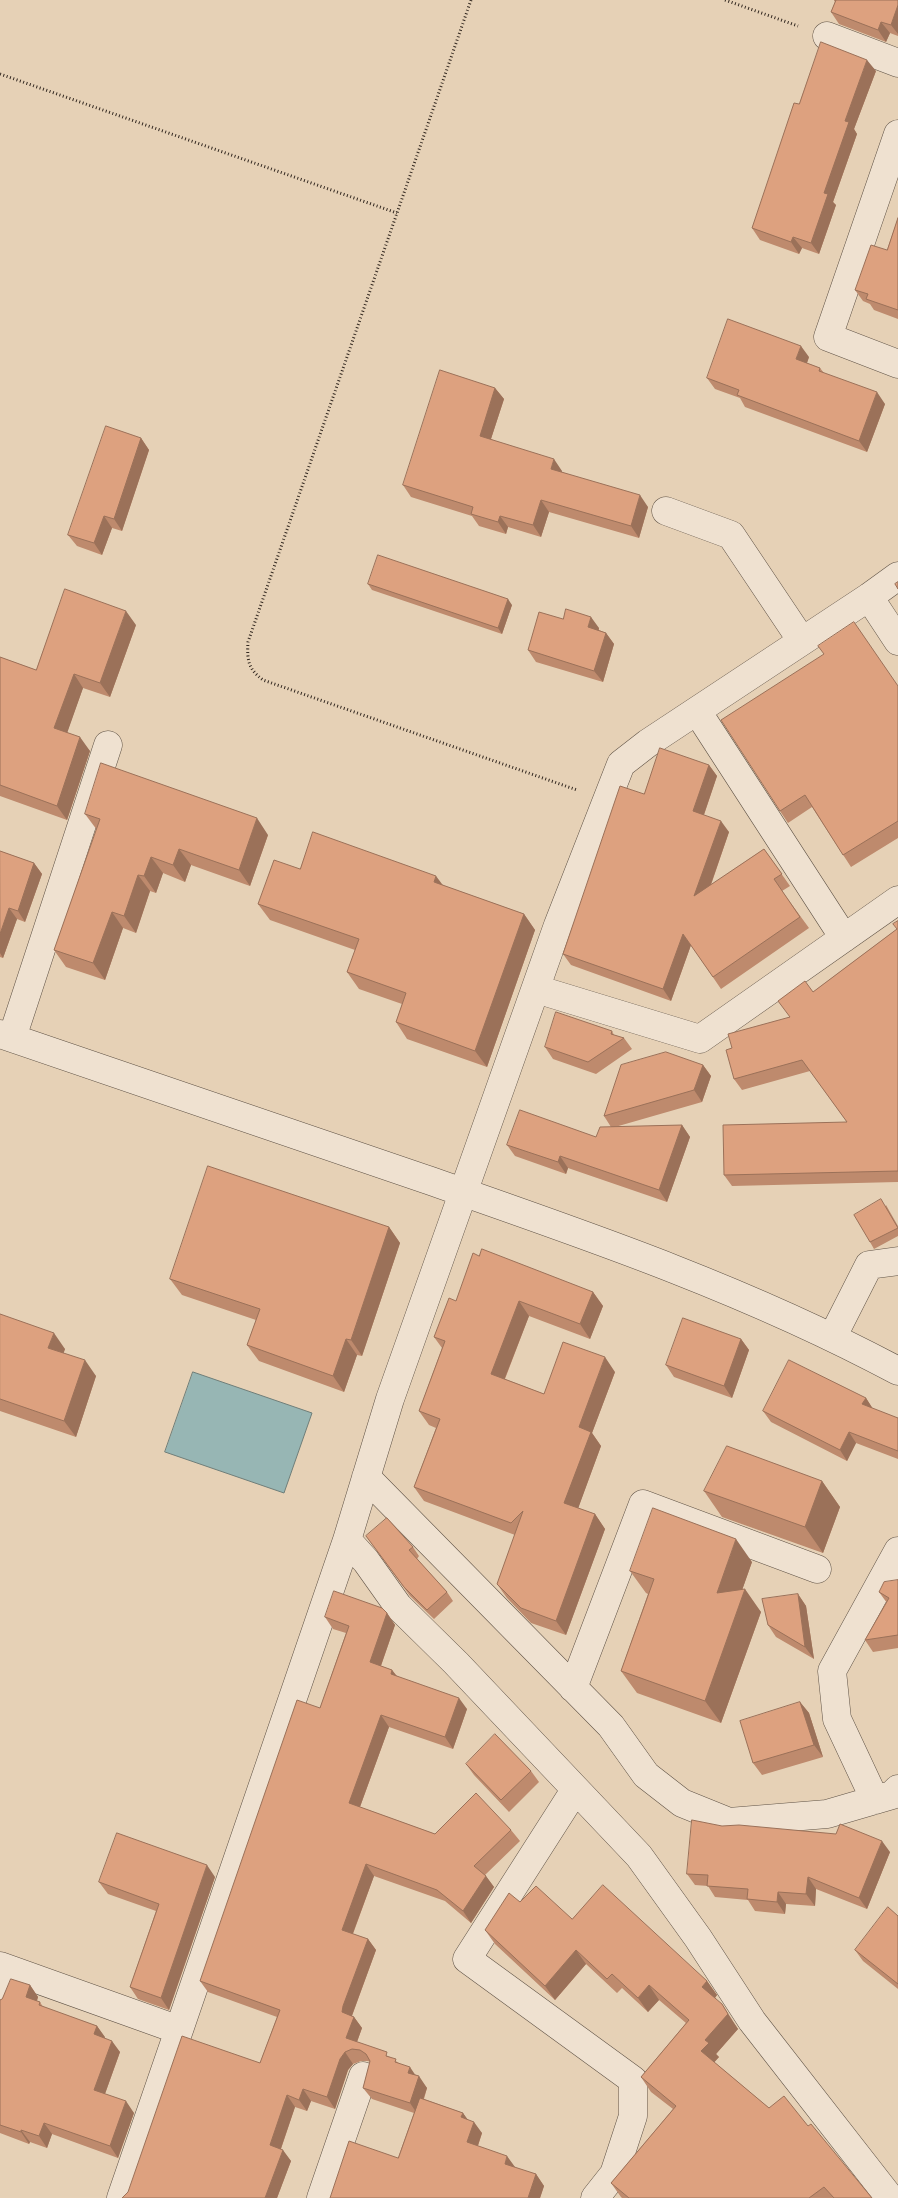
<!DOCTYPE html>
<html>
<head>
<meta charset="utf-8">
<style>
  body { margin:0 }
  canvas { display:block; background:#e6d1b6 }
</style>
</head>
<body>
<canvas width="898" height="2198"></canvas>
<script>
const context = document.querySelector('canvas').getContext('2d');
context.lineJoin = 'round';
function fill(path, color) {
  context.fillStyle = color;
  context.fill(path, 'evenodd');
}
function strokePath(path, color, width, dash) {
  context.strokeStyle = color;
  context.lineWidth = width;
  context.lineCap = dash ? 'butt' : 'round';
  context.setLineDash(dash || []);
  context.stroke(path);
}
const water = new Path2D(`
  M193,1372L312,1413L284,1493L165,1452Z`);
fill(water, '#97b6b4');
strokePath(water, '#6f7e79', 1);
const minor = new Path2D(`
  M827,36L898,63
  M898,134L828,337L898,364
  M666,511L731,535L802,641
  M869,597L898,641
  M697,711L844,938
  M536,989L700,1039L898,900
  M0,1034C142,1082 283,1131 425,1179C586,1235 747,1290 898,1371
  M12,1038L108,745
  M833,1336L869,1265L898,1261
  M366,1477L611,1726L646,1775L682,1803L729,1822L827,1814L892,1795L898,1789
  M573,1688L643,1504L817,1569
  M575,1790L467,1959L633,2080V2116L614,2174L595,2198
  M875,1800L837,1719L832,1671L898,1551
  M0,1966L179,2030L121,2198
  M0,1999L10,1970
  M179,2030L347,1540
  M321,2198L363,2076
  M890,2198L752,2021L698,1938L639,1856L456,1663L398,1606L366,1561L347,1540L390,1399L558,925L621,764L648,743L869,597L898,576`);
strokePath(minor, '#605346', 29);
strokePath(new Path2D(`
  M471,0L248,642C247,660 248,669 263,680L577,790
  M725,0L798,26
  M0,74L397,213`), '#342921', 3, [1, 2.5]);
strokePath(minor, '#efe1d0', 28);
fill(new Path2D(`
  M834,0H898V36L890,33L886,42L839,24L831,12L835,2Z
  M876,71L854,129L857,134L833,202L836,205L819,254L802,248L799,254L760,240L752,228L799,104Z
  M898,218V319L874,310L870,304L863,301L855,290L887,250Z
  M809,357L807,363L820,368L824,373L885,404L867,452L745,407L740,398L715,389L707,378Z
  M495,388L504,399L491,439L562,471V472L648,507L639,538L549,512L541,537L508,527L506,534L479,526L472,516L411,497L403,485Z
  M141,438L149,450L122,531L112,528L102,555L77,546L68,535Z
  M368,584L512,605L502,634L372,590Z
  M563,619L599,628V630L606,633L614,644L603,682L536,662L528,650Z
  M136,625L110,697L83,688L67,732L90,751L67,820L0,796V657L36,670Z
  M898,686V838L851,867L812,807L788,823L780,811Z
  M709,765L717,776L704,815L729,832L711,885L764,849L790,886L782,891L809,928L721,989L691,945L671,1001L571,965L563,954L644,794Z
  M85,814L268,835L250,886L191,865L185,882L163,873L156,893L150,891L136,933L123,928L105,980L66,967L54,950L97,830Z
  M0,851L34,863L42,874L25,922L17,919L3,958L0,957Z
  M300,869L442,885L524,914L535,930L487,1067L407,1039L396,1022L402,1004L359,989L347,972L355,950L270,920L258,904Z
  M898,921V1182L732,1186L724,1175L847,1122L810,1071L742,1090L734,1079L732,1048L789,1017L813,992L897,929Z
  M612,1031L614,1035L624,1038L632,1049L596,1074L553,1059L545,1047Z
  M703,1065L711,1076L702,1102L615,1127L682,1125L690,1137L667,1202L568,1168L566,1174L515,1156L507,1145L596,1137L611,1127L604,1116Z
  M886,1205L898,1226V1236L874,1249L870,1242Z
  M389,1227L400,1243L362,1356L357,1355L344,1392L259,1361L247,1345L256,1320L182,1295L170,1279Z
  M479,1256L593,1292L603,1306L590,1339L529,1316L505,1379L544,1394L615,1372L592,1433L601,1446L578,1508L595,1514L605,1529L566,1635L531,1623L507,1598L497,1584L515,1535L424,1501L414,1487L436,1428L429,1425L419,1411L442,1348L434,1337L456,1301Z
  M0,1314L65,1349L63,1353L96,1376L76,1437L0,1411Z
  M741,1339L749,1350L732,1398L674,1377L666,1365Z
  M866,1398L873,1409L898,1418V1459L856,1443L847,1461L771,1422L763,1411Z
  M822,1481L840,1507L823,1553L722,1517L704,1491Z
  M366,1536L413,1547L419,1556L417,1559L447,1592L453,1601L434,1619L410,1596Z
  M752,1562L742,1590L761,1612L721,1723L637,1693L621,1671L648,1594L646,1593L630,1571Z
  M898,1580V1648L873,1652L865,1640L887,1603L879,1592Z
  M798,1594L806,1606L814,1659L776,1637L768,1625Z
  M387,1613L395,1625L381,1666L392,1670L397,1676L467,1709L453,1749L389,1727L360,1807L435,1834L511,1830L520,1841L485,1875L494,1887L471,1923L445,1901L374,1876L353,1934L368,1939L376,1950L352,2016L354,2017L362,2028L357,2042L390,2057L416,2075L427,2088L424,2099L463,2113L467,2120L482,2133L478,2146L515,2167V2168L536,2174L544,2186L540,2198H330L398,2158L414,2113L372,2099L363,2088L370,2062L368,2061H361L353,2064L348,2070L335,2109L311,2101L307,2111L295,2107L281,2149L291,2161L277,2198H122L260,2063L277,2017L208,1992L200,1981L320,1708L346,1633L333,1629L325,1617Z
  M800,1702L809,1713L823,1757L762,1775L753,1763Z
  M466,1764L531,1771L539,1782L509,1812L474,1775Z
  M722,1826L890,1852L867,1909L816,1889L815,1906L786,1904L785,1914L755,1911L748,1900L715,1897L708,1886L695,1885L687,1874Z
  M215,1877L169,2010L138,1999L130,1987L156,1911L108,1894L99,1882Z
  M520,1902L572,1919L707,1981L717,1995L715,1998L738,2029L716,2054L719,2057L714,2062L769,2108L808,2126L872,2198H622L621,2197L611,2183L673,2109L651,2092L641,2077L686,2023L659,2000L648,2012L622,1988L617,1993L586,1964L555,2000L495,1944L485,1930Z
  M898,1916V1989L863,1961L855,1950Z
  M30,1985L38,1997L37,2001L40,2002L43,2007L97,2026L105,2038L120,2052L105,2094L134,2113L118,2158L52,2134L47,2148L30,2142L29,2144L0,2133V2000Z`), '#be8a6d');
fill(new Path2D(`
  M898,5V34L891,25Z
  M881,22L890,33L886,42L878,30Z
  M867,60L876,71L854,129L857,134L833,202L836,205L819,254L811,243L824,193L845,121Z
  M793,237L802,248L799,254L791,242Z
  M801,346L809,357L804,371L796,359Z
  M495,388L504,399L488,448L480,436Z
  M877,392L885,404L867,452L859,441Z
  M141,438L149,450L122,531L114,519Z
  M554,459L562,471L559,481L551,469Z
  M640,495L648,507L639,538L631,526Z
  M541,500L549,512L541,537L533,525Z
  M104,516L112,528L102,555L94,543Z
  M500,516L508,527L506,534L498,522Z
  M508,599L512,605L502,634L498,628Z
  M126,611L136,625L110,697L100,683Z
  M591,617L599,628L596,638L588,627Z
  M606,633L614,644L603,682L594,671Z
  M74,674L83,688L64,742L54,728Z
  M80,737L90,751L67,820L57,806Z
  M709,765L717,776L701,823L693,811Z
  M257,818L268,835L250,886L239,870Z
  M721,821L729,832L703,907L694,896Z
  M179,849L191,865L185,882L173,865Z
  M151,857L163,873L156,893L144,876Z
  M34,863L42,874L25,922L18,911Z
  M138,875L150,891L136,933L124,916Z
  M436,876L448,892L434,882Z
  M9,908L17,919L3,958L0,953V934Z
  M112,912L123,928L105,980L93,963Z
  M524,914L535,930L487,1067L475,1051Z
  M683,934L691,945L671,1001L663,989Z
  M703,1065L711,1076L702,1102L694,1090Z
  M682,1125L690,1137L667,1202L659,1190Z
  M560,1156L568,1168L566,1174L558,1162Z
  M389,1227L400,1243L362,1356L351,1340Z
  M593,1292L603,1306L590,1339L580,1324Z
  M519,1301L529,1316L501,1388L491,1374Z
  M54,1333L65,1349L60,1364L48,1348Z
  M346,1339L357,1355L344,1392L333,1376Z
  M741,1339L749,1350L732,1398L724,1386Z
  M605,1357L615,1372L592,1433L601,1446L575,1517L564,1503L579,1427Z
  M85,1360L96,1376L76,1437L64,1421Z
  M866,1398L873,1409L862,1404Z
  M849,1432L856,1443L847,1461L840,1450Z
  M822,1481L840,1507L823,1553L805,1527Z
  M595,1514L605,1529L566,1635L556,1621Z
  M736,1539L752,1562L733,1616L717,1593Z
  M745,1589L761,1612L721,1723L705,1701Z
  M798,1594L806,1606L814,1659L805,1647Z
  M387,1613L395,1625L378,1674L370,1662Z
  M392,1670L401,1682L391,1674Z
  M459,1698L467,1709L453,1749L445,1737Z
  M800,1702L809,1713L823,1757L814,1745Z
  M381,1715L389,1727L357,1815L349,1803Z
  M882,1841L890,1852L867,1909L859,1898Z
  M366,1864L374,1876L350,1941L342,1930Z
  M207,1865L215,1877L169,2010L161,1998Z
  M486,1876L494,1887L471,1923L463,1911Z
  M808,1877L816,1889L815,1906L806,1894Z
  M778,1892L786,1904L785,1914L777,1902Z
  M368,1939L376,1950L351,2018L342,2012L343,2006Z
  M576,1950L586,1964L555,2000L545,1986Z
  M707,1981L717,1995L712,2002L702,1987Z
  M30,1985L38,1997L34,2009L26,1997Z
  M649,1985L659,2000L648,2012L638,1998Z
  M722,2004L738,2029L716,2054L719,2057L711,2066L701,2051L705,2040Z
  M354,2017L362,2028L354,2050L346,2038Z
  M97,2026L105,2037L102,2046L94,2034Z
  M112,2041L120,2052L102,2102L94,2090Z
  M345,2052L353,2064L348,2070L335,2109L327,2097L340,2059Z
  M410,2067L418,2079L408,2073Z
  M419,2076L427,2088L418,2115L410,2103Z
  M303,2089L311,2101L307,2111L299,2100Z
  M287,2095L295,2107L278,2157L270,2145Z
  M126,2101L134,2113L118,2158L110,2146Z
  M463,2113L471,2124L461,2117Z
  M474,2122L482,2133L475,2154L467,2142Z
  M44,2123L52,2134L47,2148L39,2136Z
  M21,2130L30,2142L29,2144L21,2132Z
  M283,2150L291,2161L277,2198H265Z
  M507,2156L515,2167L513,2176L505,2164Z
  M536,2174L544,2186L540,2198H528Z`), '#9b7159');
const building = new Path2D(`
  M835,0H898V5L891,25L881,22L878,30L831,12L836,0Z
  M821,42L867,60L845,121L849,122L824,193L828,194L811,243L793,237L791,242L752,228L794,103L799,104Z
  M898,218V310L866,299L868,294L855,290L871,245L887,250Z
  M728,319L801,346L796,359L820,368L819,371L877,392L859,441L737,395L739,390L707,378Z
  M440,370L495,388L480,436L554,459L551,469L640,495L631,526L541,500L533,525L500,516L498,522L471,514L473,507L403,485Z
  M106,426L141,438L114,519L104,516L94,543L68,535Z
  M378,555L508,599L498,628L368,584Z
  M898,582V589L895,584Z
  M65,589L126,611L100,683L74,674L54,728L80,737L57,806L0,785V657L36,670Z
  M566,609L591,617L588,627L606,633L594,671L528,650L539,612L563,619Z
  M854,622L898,686V821L843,855L805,795L780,811L721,720L824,654L818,646Z
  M660,748L709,765L693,811L721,821L694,896L764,849L782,874L774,879L800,917L713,977L683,934L663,989L563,954L620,786L644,794Z
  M101,763L257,818L239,870L179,849L173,865L151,857L144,876L138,875L124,916L112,912L93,963L54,950L100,819L85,814Z
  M313,832L436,876L434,882L524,914L475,1051L396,1022L406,993L347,972L359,939L258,904L274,860L300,869Z
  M0,851L34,863L18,911L9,908L0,934Z
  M898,921V1171L724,1175L723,1125L847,1122L802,1060L734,1079L726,1050L732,1048L728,1034L790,1017L778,1001L805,981L813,992L897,929L893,924Z
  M556,1012L612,1031L611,1034L624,1038L588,1062L545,1047Z
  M666,1052L703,1065L694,1090L604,1116L621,1065Z
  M520,1110L596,1137L600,1127L682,1125L659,1190L560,1156L558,1162L507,1145Z
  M208,1166L389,1227L351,1340L346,1339L333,1376L247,1345L260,1309L170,1279Z
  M881,1199L898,1228L870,1242L854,1215Z
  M482,1249L593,1292L580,1324L519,1301L491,1374L544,1394L563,1342L605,1357L579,1427L591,1432L564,1503L595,1514L556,1621L521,1608L497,1584L523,1511L511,1523L414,1487L440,1419L419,1411L445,1341L434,1337L449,1298L456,1301L473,1253L479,1256Z
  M0,1314L54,1333L48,1348L85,1360L64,1421L0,1399Z
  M683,1318L741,1339L724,1386L666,1365Z
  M789,1360L866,1398L862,1404L898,1418V1451L849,1432L840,1450L763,1411Z
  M727,1446L822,1481L805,1527L704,1491Z
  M653,1508L736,1539L717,1593L745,1589L705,1701L621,1671L654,1579L630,1571Z
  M387,1518L413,1547L409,1550L447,1592L427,1610L404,1587L366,1536Z
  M898,1580V1635L865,1640L889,1598L879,1592L884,1582Z
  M334,1591L382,1608L387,1613L370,1662L392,1670L391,1674L459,1698L445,1737L381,1715L349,1803L435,1834L476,1793L511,1830L474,1866L486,1876L463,1911L437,1890L366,1864L342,1930L368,1939L343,2006L342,2012L354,2017L346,2038L387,2052L386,2056L396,2059L395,2062L410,2067L408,2073L419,2076L410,2103L363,2088L370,2061L366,2054L360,2050L352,2049L345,2052L340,2059L327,2097L303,2089L299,2100L287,2095L270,2145L283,2150L265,2198H122L128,2192L182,2036L260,2063L280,2010L200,1981L297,1700L320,1708L349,1626L325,1617Z
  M798,1594L805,1647L768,1625L762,1599Z
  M800,1702L814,1745L753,1763L740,1721Z
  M495,1734L531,1771L501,1800L466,1764Z
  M692,1820L722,1826L739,1825L836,1834L840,1824L882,1841L859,1898L808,1877L806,1894L778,1892L777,1902L747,1899L748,1889L707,1886L708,1875L687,1874Z
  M117,1833L207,1865L161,1998L130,1987L159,1904L99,1882Z
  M603,1885L707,1981L702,1987L722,2004L728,2014L705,2040L709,2043L701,2051L769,2108L784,2096L808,2126L811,2124L872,2198H834L824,2187L809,2198H629L611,2183L676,2106L641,2077L689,2020L649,1985L638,1998L612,1974L607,1979L576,1950L545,1986L485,1930L509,1893L520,1902L536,1886L572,1919Z
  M888,1907L898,1916V1984L855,1950Z
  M11,1979L30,1985L26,1997L40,2002L39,2005L97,2026L94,2034L112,2041L94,2090L126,2101L110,2146L44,2123L39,2136L21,2130V2132L0,2125V2000L2,1999Z
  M420,2098L463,2113L461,2117L474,2122L467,2142L507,2156L505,2164L536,2174L528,2198H330L349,2141L398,2158Z`);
fill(building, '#dda17f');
strokePath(building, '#9b7159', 1);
</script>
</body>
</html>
